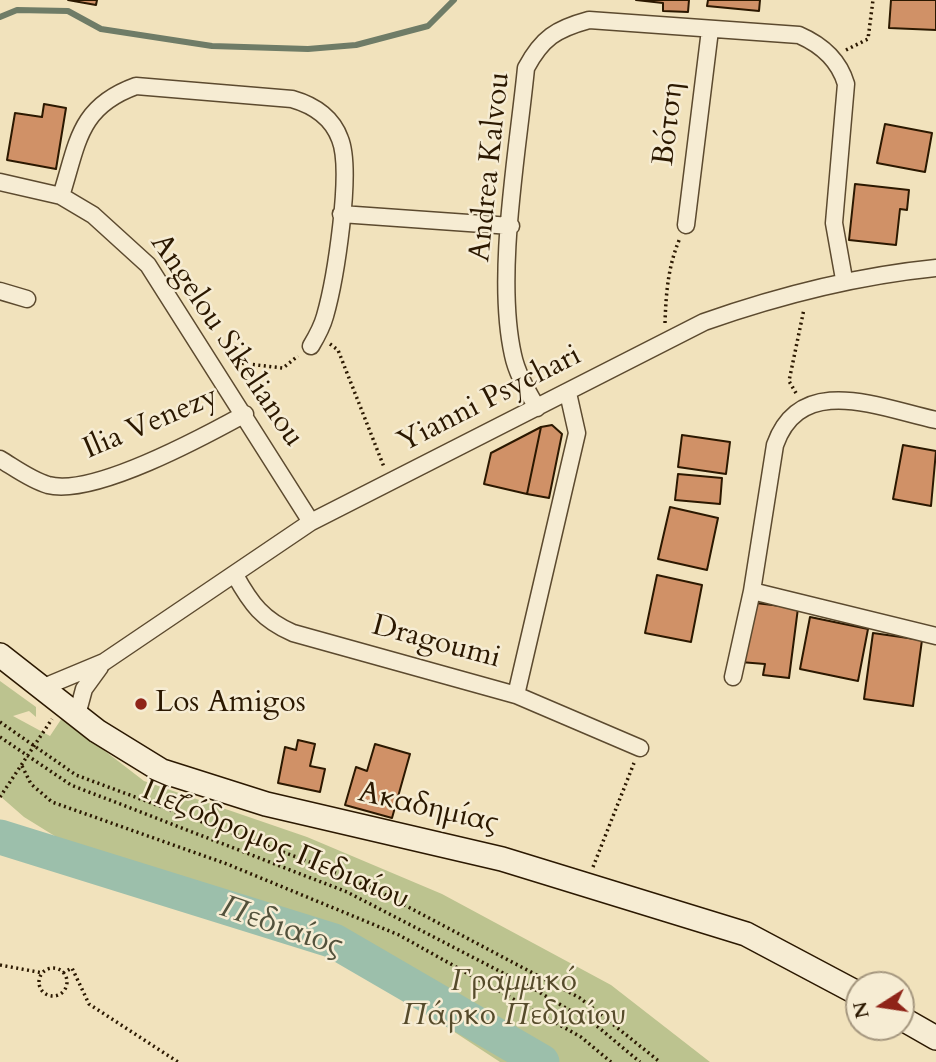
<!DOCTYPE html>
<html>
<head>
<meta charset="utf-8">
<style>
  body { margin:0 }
  #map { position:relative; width:936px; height:1062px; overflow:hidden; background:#f1e2bc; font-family:Cardo,serif }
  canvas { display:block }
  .north { position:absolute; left:845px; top:971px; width:70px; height:70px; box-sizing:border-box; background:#f6ecd3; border:2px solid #a5977f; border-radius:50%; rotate:258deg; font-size:19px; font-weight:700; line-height:28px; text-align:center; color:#2b1800 }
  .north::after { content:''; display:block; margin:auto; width:24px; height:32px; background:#8f2418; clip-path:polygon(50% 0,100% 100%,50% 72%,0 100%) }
</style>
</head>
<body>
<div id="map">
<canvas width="936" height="1062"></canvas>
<div class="north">N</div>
</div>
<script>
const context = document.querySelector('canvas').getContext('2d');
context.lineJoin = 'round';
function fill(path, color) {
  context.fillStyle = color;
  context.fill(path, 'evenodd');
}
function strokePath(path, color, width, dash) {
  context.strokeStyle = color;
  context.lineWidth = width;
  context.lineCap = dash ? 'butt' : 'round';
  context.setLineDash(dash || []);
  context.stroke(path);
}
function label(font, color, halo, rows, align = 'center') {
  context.font = font + ' Cardo,serif';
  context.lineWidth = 5;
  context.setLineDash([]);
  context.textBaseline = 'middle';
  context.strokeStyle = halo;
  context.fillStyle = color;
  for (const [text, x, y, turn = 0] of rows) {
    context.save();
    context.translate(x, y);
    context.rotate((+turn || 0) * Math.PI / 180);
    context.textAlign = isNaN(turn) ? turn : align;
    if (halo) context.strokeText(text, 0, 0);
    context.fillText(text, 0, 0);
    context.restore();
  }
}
fill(new Path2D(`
  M0,681L36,707V717L29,711L13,716L50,736L62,718L144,781L307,837L442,894L611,985L710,1062H500L293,926L135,865L66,843L24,817L0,796Z`), '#bcc38f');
strokePath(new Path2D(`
  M0,17L17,10L68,11L101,29L212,46L308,49L356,45L428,26L454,0`), '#6f7c67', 6);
strokePath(new Path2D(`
  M0,837L334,941L542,1062`), '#9cbfab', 35);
const building = new Path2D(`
  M68,0H97L96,5Z
  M636,0H689L688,12L663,11V3Z
  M708,0H760L759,11L707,6Z
  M891,0H936V30L889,28Z
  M44,104L66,108L56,169L7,160L15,113L42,117Z
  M885,124L932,133L925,172L877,163Z
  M855,184L909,190L907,210L900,209L896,245L849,240Z
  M552,425L562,434L549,498L527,494L541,427Z
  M541,427L527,494L484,484L491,453Z
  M682,435L730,442L726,474L678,467Z
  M903,445L936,451L931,506L893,499Z
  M678,474L722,478L720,504L675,500Z
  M670,507L718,518L707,570L658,559Z
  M657,575L702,585L691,642L645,633Z
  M747,602L798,608L789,678L763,675L765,664L740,662Z
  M810,617L868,629L858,681L800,669Z
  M873,633L922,640L913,706L864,699Z
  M298,740L315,744L310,766L325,769L320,792L278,783L285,747L296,750Z
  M375,744L410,754L392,818L345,805L356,767L367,771Z`);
fill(building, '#d09167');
strokePath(building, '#2b1800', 2);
const street = new Path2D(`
  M0,182L61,196L93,215L148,265L311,522
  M61,196C78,143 78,107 136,86L292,99C313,105 332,117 340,139C353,171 335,281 325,316C322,327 317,336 311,346
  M341,214L511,226
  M686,225L710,30
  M0,291L27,299
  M537,408C527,390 517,374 513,355C495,275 518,151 526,68C542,38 556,29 589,20L799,35C822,45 839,60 846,84L834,223L844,279
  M0,459C15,468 31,480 48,485C93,497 205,436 245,414
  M235,575C251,604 263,620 293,633L516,695L640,748
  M752,591L936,636
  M733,677L752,591L775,445C801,372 880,408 936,420
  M44,687L104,662L311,522L704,322C781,295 855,276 936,268
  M516,695L577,433L568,393
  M77,715L84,689L100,667`);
const secondary = new Path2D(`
  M0,655L97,731L162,771L266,804L502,859L746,934L859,994
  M901,1018L936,1038`);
strokePath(street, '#5c4a2f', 19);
strokePath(secondary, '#2b1800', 26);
strokePath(new Path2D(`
  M846,50L868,39L873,0
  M665,323C666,293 668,266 680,238
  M330,344L338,350L384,467
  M231,362L283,368L298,356
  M796,393L789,381L804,309
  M0,722L76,775L310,862L378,891L580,998L660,1062
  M0,737L71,785L347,892L534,989L598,1027L640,1062
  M22,766L31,784L52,802L227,864L399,935L581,1037L611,1062
  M0,797L52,719
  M593,867L634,763
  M0,965L43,973
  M39 982a14 14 0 1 1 28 0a14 14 0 1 1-28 0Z
  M63,973L72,968L89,1004L178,1062`), '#2b1800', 3.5, [2, 3.5]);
strokePath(street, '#f6ecd3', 16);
strokePath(secondary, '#f6ecd3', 23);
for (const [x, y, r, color] of [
  [141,704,7,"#8f2418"]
]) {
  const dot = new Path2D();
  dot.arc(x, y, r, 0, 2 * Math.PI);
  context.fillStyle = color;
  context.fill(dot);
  strokePath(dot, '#f6ecd3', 2.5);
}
label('30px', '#2b1800', '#f6ecd3', [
  ["Βότση",670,124,-83],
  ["Andrea Kalvou",491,167,-84],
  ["Angelou Sikelianou",226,341,56],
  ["Yianni Psychari",490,400,-27],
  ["Ilia Venezy",151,424,-23],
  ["Dragoumi",436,643,15],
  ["Ακαδημίας",428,809,13],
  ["Πεζόδρομος Πεδιαίου",275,846,23]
]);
label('30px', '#2b1800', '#f6ecd3', [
  ["Los Amigos",155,704]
], 'left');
label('italic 30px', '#564b2b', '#f6ecd3', [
  ["Γραμμικό",514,983],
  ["Πάρκο Πεδιαίου",514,1017]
]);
label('italic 32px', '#53523c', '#f6ecd3', [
  ["Πεδιαίος",281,928,19]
]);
</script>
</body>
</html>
